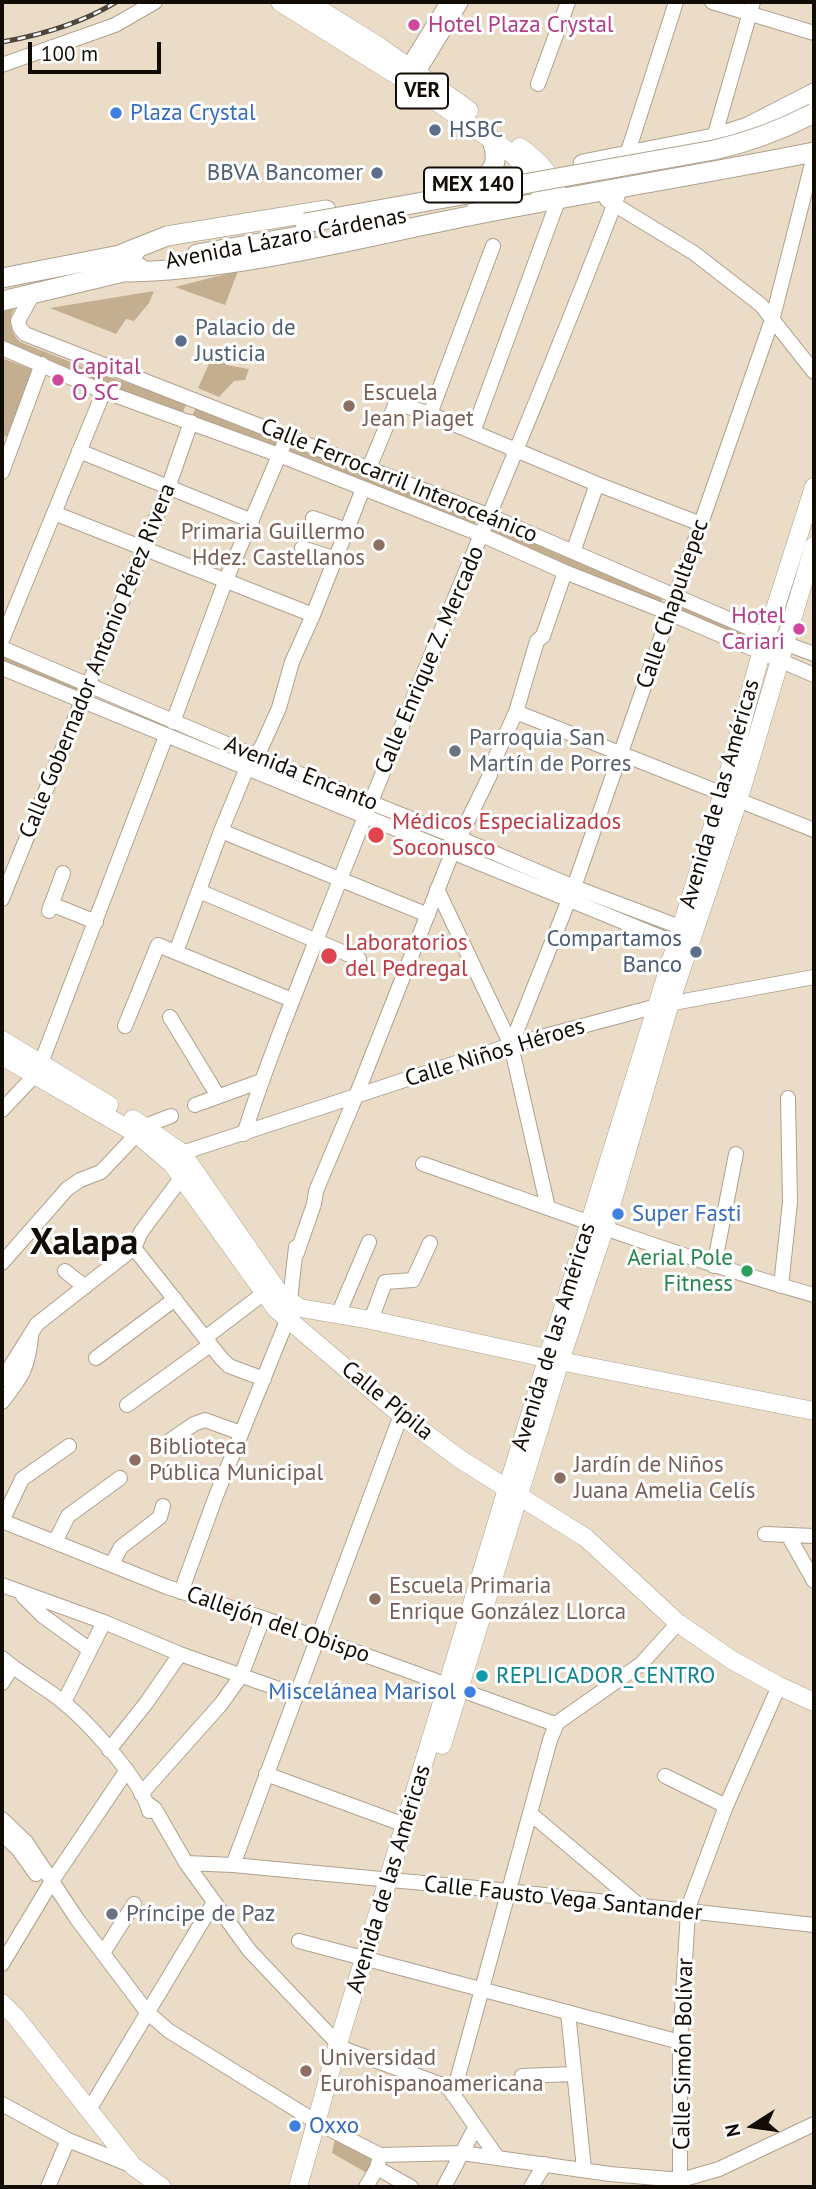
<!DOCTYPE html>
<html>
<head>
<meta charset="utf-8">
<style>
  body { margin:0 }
  #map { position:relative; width:816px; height:2189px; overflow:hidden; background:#ebdcc8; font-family:"PT Sans",sans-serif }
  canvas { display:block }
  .frame { position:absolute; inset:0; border:4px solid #110c06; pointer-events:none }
  .north { position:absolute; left:718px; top:2091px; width:70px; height:70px; -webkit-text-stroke:5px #fff; paint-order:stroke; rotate:258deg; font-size:19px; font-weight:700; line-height:28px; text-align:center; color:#110c06 }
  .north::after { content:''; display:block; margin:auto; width:24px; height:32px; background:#110c06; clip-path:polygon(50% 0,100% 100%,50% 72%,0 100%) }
  .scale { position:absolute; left:28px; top:42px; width:133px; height:32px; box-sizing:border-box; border:4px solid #110c06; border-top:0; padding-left:9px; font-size:21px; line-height:24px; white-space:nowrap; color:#110c06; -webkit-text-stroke:5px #fff; paint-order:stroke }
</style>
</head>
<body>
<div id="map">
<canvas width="816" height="2189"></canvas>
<div class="frame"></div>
<div class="north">N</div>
<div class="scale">100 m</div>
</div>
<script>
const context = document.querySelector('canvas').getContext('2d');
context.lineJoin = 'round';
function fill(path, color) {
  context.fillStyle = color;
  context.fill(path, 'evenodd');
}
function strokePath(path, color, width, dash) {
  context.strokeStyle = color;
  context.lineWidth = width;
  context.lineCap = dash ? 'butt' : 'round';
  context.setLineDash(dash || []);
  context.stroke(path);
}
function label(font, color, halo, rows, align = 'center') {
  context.font = font + ' "PT Sans",sans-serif';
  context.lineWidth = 6;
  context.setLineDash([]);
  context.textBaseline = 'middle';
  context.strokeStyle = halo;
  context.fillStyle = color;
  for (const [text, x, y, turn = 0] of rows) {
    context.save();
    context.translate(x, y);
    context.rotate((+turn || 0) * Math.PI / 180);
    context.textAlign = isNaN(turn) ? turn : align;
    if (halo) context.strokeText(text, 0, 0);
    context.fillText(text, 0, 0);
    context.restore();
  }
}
fill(new Path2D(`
  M238,271L225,305L175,287Z
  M154,291L149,303L134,321L126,319L116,334L50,308Z
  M2,307H15C8,321 9,330 20,342L101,374L187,403L182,414L2,345Z
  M215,351L226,365L249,369L245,380L234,381L219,397L198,388Z
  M2,358L34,370L10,434L2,438Z
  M197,405L279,438L275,449L192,416Z
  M291,442L479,516L474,526L286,455Z
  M493,523L663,598L660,606L489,534Z
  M675,604L759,637L754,650L670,617Z
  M2,655L78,687L74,697L2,669Z
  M335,2138L374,2156L367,2173L332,2153Z`), '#c3ae90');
const minor = new Path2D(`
  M712,2L814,33
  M2,65L115,25L155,2
  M403,75L448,2
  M412,82L461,2
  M538,84L568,2
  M714,138L753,2
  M627,155L676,2
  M607,200L694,253L761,305L814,372
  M34,292L18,321L20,328L25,334L490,516L784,643L814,654
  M2,348L95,388L279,455L482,535L565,572L669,613L814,675
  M430,414L493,246
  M473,432L559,198
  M79,451L252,521
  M369,468L396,403L430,414L597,484L701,524
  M2,472L42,364
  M54,513L313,615
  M313,518L347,530
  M302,548L336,559
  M573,552L597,484
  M2,640L104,391
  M2,648L255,756L459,838L574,887L680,927
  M2,668L675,943
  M521,714L814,830
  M173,722L225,582L287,437
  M221,831L428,915
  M437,889L511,1045L548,1208
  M199,891L359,959
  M2,899L168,488L191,422
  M51,904L96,922
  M49,911L63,873
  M176,952L221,831L247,768L262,746L279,708L292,662L313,615L363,489
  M170,1017L218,1096
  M125,1026L158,945L292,1000
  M511,1045L574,887L773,317L814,156
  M195,1105L261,1081
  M2,1110L35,1075L41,1063L166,736
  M145,1126L171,1116
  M244,1134C272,1047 308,963 341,877C432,646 533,419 621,187
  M182,1153L511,1045L657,1006L814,977
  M423,1164C553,1209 681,1258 814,1295
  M134,1248L221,1358L229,1366L264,1379
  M297,1253L314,1204L316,1191L356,1096L452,853L490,775L491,767L516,712L537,641L543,636L565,572
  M2,1263L67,1189L80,1180L101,1172L137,1134
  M714,1266L736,1154
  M65,1271L85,1287
  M781,1286L790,1202L788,1098
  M338,1315L369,1242
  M371,1320L385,1282L413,1280L430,1243
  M205,1338L264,1293
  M96,1358L175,1299
  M2,1380L37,1324L134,1248L141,1232L182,1177
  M2,1402C22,1376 27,1371 31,1338
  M127,1405L210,1345
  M165,1444L194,1424L205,1420L241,1433
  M2,1521L167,1587L263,1618L552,1723H557
  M2,1521L22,1479L69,1446
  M765,1534L814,1536
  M788,1535L814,1581
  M55,1542L68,1516L120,1478
  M112,1564L121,1547L160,1517L163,1506
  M2,1585L104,1622L180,1654L296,1695
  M181,1592L216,1496L288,1318L296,1247
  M23,1596L43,1616L90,1650
  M2,1658C21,1675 44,1686 63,1702C88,1722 142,1781 149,1811
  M2,1683L12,1667
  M64,1702L104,1622
  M557,1723L641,1664L678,1623
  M109,1750L147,1702L180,1654
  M266,1774L405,1825
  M665,1776L726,1806
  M141,1794L221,1704L241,1676L263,1618
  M147,1803L155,1809L186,1863L249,1950L338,2044L347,2050L448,2087L497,2157
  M531,1814L640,1906
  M2,1819L26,1842L77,1919L147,2012L169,2031L318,2123L380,2155L462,2153L610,2174L681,2180L719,2169L814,2124
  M2,1834L18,1849L36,1874
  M186,1863L233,1865L508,1891L814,1925
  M233,1865L401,1415
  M299,1941L680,2042
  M103,1953L134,1904
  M2,1964L52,1881L127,1770
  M568,2012L584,2169
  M522,2076L574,2074
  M453,2095L550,1740L557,1723
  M2,2104L68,2140L133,2166
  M89,2110L214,1902
  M377,2168L411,2187
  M680,2186V2042L688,1912L691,1900L726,1806L779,1686
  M48,2187L68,2140
  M366,2187L377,2168L379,2160
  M444,2187L475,2128
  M531,2187L545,2164`);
const major = new Path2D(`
  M280,2L411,84L511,153L533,174L545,201
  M308,2L380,47L469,110
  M520,147C540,162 552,174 559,198
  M2,1040L109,1105
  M2,1056L137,1134L172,1164L276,1309L401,1415L460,1459L586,1538L678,1623L732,1660L779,1686L814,1702
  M133,1119L182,1153L280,1294L300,1308L371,1320L560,1361L814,1411
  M442,1745L560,1361L604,1230L670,1003L738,801L814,546
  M2,2003L15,2016L133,2166L162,2187
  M298,2187L338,2044L507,1489L723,793L761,653L814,487`);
const highway = new Path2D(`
  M583,164L714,138L748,127L814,93
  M477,205L476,191C487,169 502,171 492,140
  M124,253L167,236L326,210
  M197,254L305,235
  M128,272C243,269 357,238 469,216C584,193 699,175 814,152
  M2,278L135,252
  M2,301L140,268`);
strokePath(minor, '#afa18e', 16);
strokePath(major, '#afa18e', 19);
strokePath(highway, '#afa18e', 21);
strokePath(minor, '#fff', 14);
strokePath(major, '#fff', 18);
strokePath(highway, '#fff', 19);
const rail = new Path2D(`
  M2,42C41,35 82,23 116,2`);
strokePath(rail, '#4e463c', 5);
strokePath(rail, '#fff', 2.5, [8]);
const highwayBridge = new Path2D(`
  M305,223L714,150C750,142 781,130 814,113`);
strokePath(highwayBridge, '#afa18e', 21, []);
strokePath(highwayBridge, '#fff', 19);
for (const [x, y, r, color] of [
  [414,25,7,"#d1479c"],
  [116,113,7,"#3f7fe0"],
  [435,130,7,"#5c6f8a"],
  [377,173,7,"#5c6f8a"],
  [181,341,7,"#5c6f8a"],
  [58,380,7,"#d1479c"],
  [349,406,7,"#8d6e63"],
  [379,545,7,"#8d6e63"],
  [799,629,7,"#d1479c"],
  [455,751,7,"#6b7280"],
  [376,835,9,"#e0444e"],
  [696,952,7,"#5c6f8a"],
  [329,956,9,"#e0444e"],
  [618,1214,7,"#3f7fe0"],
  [747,1271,7,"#2e9e5b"],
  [135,1460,7,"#8d6e63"],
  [560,1478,7,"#8d6e63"],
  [375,1599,7,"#8d6e63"],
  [482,1676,7,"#0f9aa8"],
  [470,1692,7,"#3f7fe0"],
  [112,1914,7,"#6b7280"],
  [306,2071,7,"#8d6e63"],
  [295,2126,7,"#3f7fe0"]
]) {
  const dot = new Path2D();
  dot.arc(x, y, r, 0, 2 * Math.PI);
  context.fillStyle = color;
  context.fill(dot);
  strokePath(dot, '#fff', 2.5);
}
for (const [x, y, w] of [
  [422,91,52],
  [473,185,98]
]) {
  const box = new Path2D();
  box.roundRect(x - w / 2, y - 17.5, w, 35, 5);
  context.fillStyle = '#fff';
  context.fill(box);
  strokePath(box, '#110c06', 2);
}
label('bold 21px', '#110c06', null, [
  ["VER",422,91],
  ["MEX 140",473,185]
]);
label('23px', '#b23c85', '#fff', [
  ["Hotel Plaza Crystal",428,25],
  ["Capital",72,367],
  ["O SC",72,393],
  ["Hotel",785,616,"right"],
  ["Cariari",785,642,"right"]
], 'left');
label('23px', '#366cbe', '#fff', [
  ["Plaza Crystal",130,113],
  ["Super Fasti",632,1214],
  ["Miscelánea Marisol",456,1692,"right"],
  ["Oxxo",309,2126]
], 'left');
label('23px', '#4e5e75', '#fff', [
  ["HSBC",449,130],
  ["BBVA Bancomer",363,173,"right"],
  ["Palacio de",195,328],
  ["Justicia",195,354],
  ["Compartamos",682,939,"right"],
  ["Banco",682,965,"right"]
], 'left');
label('23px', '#110c06', '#fff', [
  ["Avenida Lázaro Cárdenas",286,239,-11],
  ["Calle Ferrocarril Interoceánico",399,481,22],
  ["Calle Chapultepec",673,604,-71],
  ["Calle Enrique Z. Mercado",430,660,-67],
  ["Calle Gobernador Antonio Pérez Rivera",98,661,-68],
  ["Avenida Encanto",301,774,22],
  ["Avenida de las Américas",720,794,-74],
  ["Calle Niños Héroes",495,1053,-17],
  ["Avenida de las Américas",554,1337,-73],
  ["Calle Pípila",387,1401,39],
  ["Callejón del Obispo",278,1625,19],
  ["Avenida de las Américas",389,1879,-73],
  ["Calle Fausto Vega Santander",563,1899,6],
  ["Calle Simón Bolívar",684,2054,-89]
]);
label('23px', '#785e54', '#fff', [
  ["Escuela",363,393],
  ["Jean Piaget",363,419],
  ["Primaria Guillermo",365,532,"right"],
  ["Hdez. Castellanos",365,558,"right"],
  ["Biblioteca",149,1447],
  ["Pública Municipal",149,1473],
  ["Jardín de Niños",574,1465],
  ["Juana Amelia Celís",574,1491],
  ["Escuela Primaria",389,1586],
  ["Enrique González Llorca",389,1612],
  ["Universidad",320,2058],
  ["Eurohispanoamericana",320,2084]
], 'left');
label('23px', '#5b616d', '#fff', [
  ["Parroquia San",469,738],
  ["Martín de Porres",469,764],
  ["Príncipe de Paz",126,1914]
], 'left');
label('23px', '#be3a42', '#fff', [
  ["Médicos Especializados",392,822],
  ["Soconusco",392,848],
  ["Laboratorios",345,943],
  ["del Pedregal",345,969]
], 'left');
label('23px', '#27864d', '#fff', [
  ["Aerial Pole",733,1258],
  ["Fitness",733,1284]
], 'right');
label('23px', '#0d838f', '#fff', [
  ["REPLICADOR_CENTRO",496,1676]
], 'left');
label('bold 37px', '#110c06', '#fff', [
  ["Xalapa",84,1243]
]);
</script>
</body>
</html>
